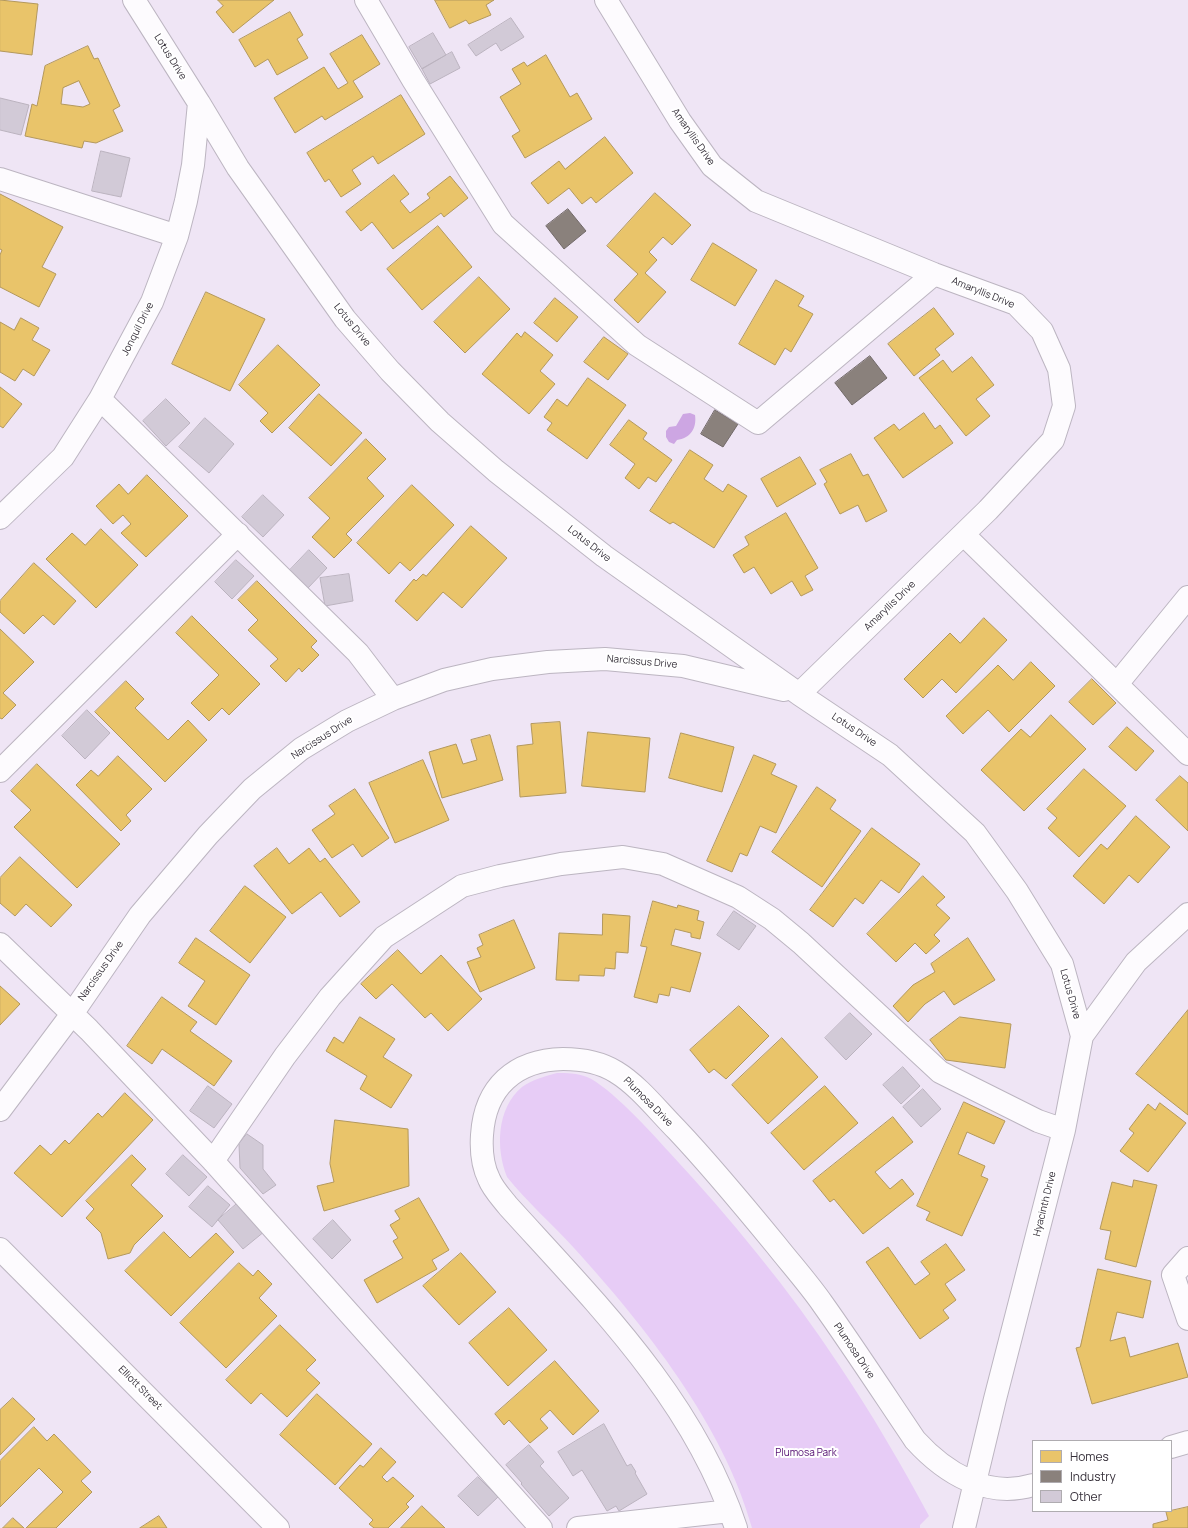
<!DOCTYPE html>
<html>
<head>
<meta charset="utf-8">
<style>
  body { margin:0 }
  #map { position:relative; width:1188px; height:1528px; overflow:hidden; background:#efe5f5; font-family:Manrope,sans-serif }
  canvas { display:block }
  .legend { position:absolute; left:1032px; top:1440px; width:140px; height:72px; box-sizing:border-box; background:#fff; border:1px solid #afacb0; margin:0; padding:5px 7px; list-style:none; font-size:12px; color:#36303a }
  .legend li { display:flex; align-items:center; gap:8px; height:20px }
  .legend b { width:20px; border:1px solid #afacb0 }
</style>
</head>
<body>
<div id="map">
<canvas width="1188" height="1528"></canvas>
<ul class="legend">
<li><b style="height:11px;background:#e9c46a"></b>Homes</li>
<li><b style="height:11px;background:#8a817c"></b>Industry</li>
<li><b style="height:11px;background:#d2cad7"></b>Other</li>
</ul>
</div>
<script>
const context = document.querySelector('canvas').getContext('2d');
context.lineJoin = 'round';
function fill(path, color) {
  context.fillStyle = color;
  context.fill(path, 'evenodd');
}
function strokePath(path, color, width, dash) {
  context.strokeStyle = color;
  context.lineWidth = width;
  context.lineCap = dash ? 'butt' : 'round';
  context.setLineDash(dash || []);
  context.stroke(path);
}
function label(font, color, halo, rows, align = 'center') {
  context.font = font + ' Manrope,sans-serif';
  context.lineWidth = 4;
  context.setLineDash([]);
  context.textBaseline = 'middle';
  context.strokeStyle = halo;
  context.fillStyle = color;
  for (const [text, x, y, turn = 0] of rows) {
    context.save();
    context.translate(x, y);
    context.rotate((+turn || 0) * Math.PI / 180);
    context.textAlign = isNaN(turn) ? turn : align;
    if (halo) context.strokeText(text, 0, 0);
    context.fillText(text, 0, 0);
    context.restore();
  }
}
fill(new Path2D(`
  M557,1073C567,1073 577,1073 587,1077C609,1086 652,1133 669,1152C731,1219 789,1289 839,1365C872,1414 901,1464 929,1516L920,1525V1528H752C724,1425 644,1325 574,1248C552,1224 527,1202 507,1177C496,1149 496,1109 522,1087C532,1080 545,1076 557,1073Z`), '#e7ccf6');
fill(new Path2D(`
  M690,413L695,415C697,429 690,438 677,440L674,444L669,442L666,437V431L669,427L676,426L683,414Z`), '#cda6e3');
const homes = new Path2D(`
  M0,0L38,4L32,55L0,51Z
  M218,0H274L233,33L216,12L223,6Z
  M435,0H494L486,5L491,15L469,24L466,20L450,28Z
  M290,12L303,35L297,39L308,58L277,75L268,59L255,67L239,40Z
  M362,35L380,64L353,81L363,97L325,120L322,116L295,133L274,98L324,67L338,89L348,83L330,54Z
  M88,46L94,59L98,58L120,106L113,110L123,131L96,143L84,141L82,148L25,136L32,104L37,106L45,66ZM79,81L90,104L83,107L61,104L63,88Z
  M546,55L570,97L577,93L592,119L525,158L512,136L520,131L500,97L521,84L512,69L524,62L527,66Z
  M401,95L425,134L378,164L373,156L352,170L361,184L341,197L329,179L325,182L307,153Z
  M605,137L633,173L596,203L591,197L582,204L569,188L548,204L531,183L559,161L565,169Z
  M394,175L409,194L400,201L410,213L430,198L427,194L450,176L468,198L444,217L441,213L393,249L372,222L361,231L346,212Z
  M655,193L691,225L672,245L663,237L649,252L657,260L645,273L666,292L638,323L614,300L638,274L607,246Z
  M0,194L63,227L42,267L56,274L39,307L0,287V255L2,250L0,249Z
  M438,226L472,267L422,310L387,269Z
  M713,243L757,270L735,306L691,280Z
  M479,277L510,309L465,353L434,322Z
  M776,280L804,296L798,306L813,314L791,352L785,348L775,365L739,344Z
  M206,292L265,319L230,391L172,364Z
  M555,298L578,317L557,342L534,323Z
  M934,308L954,334L935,349L940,355L914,376L888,344Z
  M21,318L39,328L32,340L50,350L34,376L23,369L15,381L0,372V322L14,330Z
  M525,332L553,355L540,371L555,384L529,414L482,374L517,333L521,337Z
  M604,337L628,354L608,380L584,362Z
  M278,345L320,385L272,433L260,421L268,413L239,385Z
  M972,357L994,385L976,399L990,416L966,436L919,378L943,360L952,372Z
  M588,378L626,405L587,459L547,430L552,423L544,417L557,399L567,406Z
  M0,387L22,404L3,428L0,426Z
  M319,394L362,433L331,466L289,428Z
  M924,413L935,429L940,425L953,443L903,478L874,438L894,424L899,430Z
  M629,420L647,433L643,439L672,460L656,482L648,477L639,489L625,478L635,464L610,445Z
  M366,439L386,459L367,478L384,496L346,534L352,540L334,558L312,537L330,518L309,498Z
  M690,450L713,465L704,479L723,492L728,484L747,496L714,548L673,522L670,524L650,511Z
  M851,454L863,476L868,474L887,511L866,522L858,505L840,514L824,484L827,482L820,470Z
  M800,457L816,484L777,507L761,479Z
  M147,475L188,516L146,557L121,533L131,524L123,515L113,524L96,506L119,484L128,494Z
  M412,485L454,525L410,571L400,562L389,574L357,543Z
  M786,513L818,568L805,576L813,590L801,596L792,581L771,594L754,567L744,573L733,555L749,545L745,537Z
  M471,526L507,558L462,608L443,592L417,621L395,601L414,579L416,581L423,574L426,576Z
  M101,529L138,565L96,608L46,559L72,533L85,545Z
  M34,563L76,601L54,625L43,615L24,634L0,612V601Z
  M257,581L317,641L311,647L319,655L302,672L299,668L286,682L270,666L278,659L248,630L258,620L238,600Z
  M192,616L260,684L229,715L222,708L209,721L191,703L219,675L176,633Z
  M984,618L1007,640L956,693L942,679L923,698L904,679L950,633L960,643Z
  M0,629L34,662L3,693L16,705L2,719L0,718Z
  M1031,662L1055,686L1009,732L988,710L963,734L946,716L998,665L1013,680Z
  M1092,679L1116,703L1093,725L1069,702Z
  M126,681L144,699L135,708L168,740L188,720L207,740L165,782L95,712Z
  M1051,715L1086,749L1024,811L981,770L1021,729L1030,737Z
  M560,722L566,793L520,797L517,746L533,744L531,724Z
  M1127,727L1154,751L1136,771L1109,747Z
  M588,732L650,738L645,792L582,786Z
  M681,733L734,747L722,792L669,778Z
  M490,735L503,780L442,798L429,752L456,744L463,764L477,760L471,740Z
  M754,755L776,764L771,774L797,786L776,833L760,826L747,856L740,853L732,872L707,861Z
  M118,756L152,789L126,815L131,821L121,831L76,785L91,770L98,776Z
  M423,760L449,820L395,843L369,783Z
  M37,764L120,844L77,888L14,827L31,810L11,791Z
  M1084,769L1126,806L1079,857L1048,828L1057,818L1047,809Z
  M1180,776L1188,783V831L1156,800Z
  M817,787L836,800L830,809L861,831L822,887L772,852Z
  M355,789L389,838L362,857L353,844L332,858L312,830L335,814L329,806Z
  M1136,816L1170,847L1138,883L1129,875L1104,904L1073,876L1101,844L1107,849Z
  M872,828L920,864L899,893L881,880L863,904L855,898L833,927L810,910Z
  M277,848L289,864L309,848L320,862L325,858L360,902L340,917L321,892L292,914L254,866Z
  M20,857L72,905L51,927L26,904L15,916L0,903V878Z
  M923,876L945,897L936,905L950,918L934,935L940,941L926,954L915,943L896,962L867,934Z
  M245,886L286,917L250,963L210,931Z
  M653,901L677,908L678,905L699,911L697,920L704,922L700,939L691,937V933L675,929L671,945L701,953L690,992L671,987L669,996L659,994L657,1003L634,997L647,947L641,946Z
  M603,914L630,916L628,953L616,952L615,969L605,968L604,976L579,975V981L556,980L559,933L602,935Z
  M514,920L535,968L480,992L467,962L481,957L477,948L483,945L479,935Z
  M196,938L250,975L216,1025L188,1006L205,981L179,963Z
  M968,938L995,980L954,1005L944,991L925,1004L908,1022L893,1006L913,985L935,972L931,964Z
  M398,950L421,974L441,955L482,999L448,1031L431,1013L425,1018L392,984L376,999L361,984Z
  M0,986L20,1004L0,1025Z
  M162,997L197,1022L190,1031L232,1061L214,1086L162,1049L152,1064L127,1046Z
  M739,1006L769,1036L726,1079L714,1069L709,1073L690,1050Z
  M1188,1010V1115L1136,1074Z
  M360,1017L395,1039L383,1057L412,1075L391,1108L360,1089L367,1076L326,1051L334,1037L343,1043Z
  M960,1017L1011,1024L1005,1068L946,1060L930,1040Z
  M782,1038L818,1077L768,1124L732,1085Z
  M825,1086L858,1123L804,1170L771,1133Z
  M125,1093L153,1120L62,1217L14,1173L40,1145L51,1155L65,1140L69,1144L98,1113L102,1117Z
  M964,1102L1005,1121L994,1144L967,1132L958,1154L985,1166L981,1176L988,1179L962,1236L926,1220L930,1212L917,1206Z
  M1160,1103L1186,1123L1148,1172L1120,1151L1134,1133L1129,1129L1148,1104L1155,1110Z
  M893,1117L913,1142L875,1172L890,1189L902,1179L914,1194L863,1234L834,1199L830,1202L813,1181Z
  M335,1120L408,1129L409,1186L324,1211L317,1186L334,1182L330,1164Z
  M132,1155L146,1169L131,1185L163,1216L134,1245L130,1253L108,1259L101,1233L86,1218L94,1209L86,1201Z
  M1134,1180L1157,1185L1136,1267L1105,1259L1111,1231L1100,1229L1112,1182L1132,1187Z
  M419,1198L449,1250L432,1260L437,1269L377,1303L364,1280L403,1258L393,1241L398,1238L390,1225L400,1219L395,1211Z
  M164,1232L190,1258L216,1233L234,1252L171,1316L125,1271Z
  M946,1244L965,1270L945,1284L956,1300L943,1310L949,1318L920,1339L866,1262L888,1247L915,1285L930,1274L921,1262Z
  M461,1253L496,1292L459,1325L423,1286Z
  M239,1263L253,1276L258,1270L272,1284L259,1298L277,1316L226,1368L180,1323Z
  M1098,1269L1151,1281L1143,1318L1117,1312L1110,1341L1125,1337L1130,1357L1178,1343L1188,1377L1092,1404L1076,1348L1080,1347Z
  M509,1308L547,1350L508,1386L469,1343Z
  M280,1325L316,1360L306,1370L320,1383L287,1417L261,1393L251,1404L226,1380Z
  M555,1361L599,1411L573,1435L550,1410L540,1419L548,1428L530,1443L509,1420L504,1425L495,1414Z
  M317,1394L372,1444L335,1485L280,1435Z
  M13,1398L35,1419L0,1455V1410Z
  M34,1427L47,1441L54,1434L91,1472L81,1481L92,1492L56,1528H26L63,1492L39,1468L0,1507V1461Z
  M381,1448L396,1462L382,1477L387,1482L393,1477L414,1496L406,1504L409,1507L388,1528H374L369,1524L373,1520L339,1488L360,1465L363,1467Z
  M422,1506L445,1528H401Z
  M1188,1507V1528H1153V1524L1168,1520L1166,1512Z
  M159,1516L167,1528H140Z
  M13,1518L24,1528H3Z`);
fill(homes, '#e9c46a');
strokePath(homes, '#b3985c', 1);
const industry = new Path2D(`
  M568,209L586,231L564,249L546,226Z
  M870,356L887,378L852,405L835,383Z
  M715,410L738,424L723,447L701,434Z`);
fill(industry, '#8a817c');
strokePath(industry, '#716968', 1);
const building = new Path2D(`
  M511,18L524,37L501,51L496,43L476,56L468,45Z
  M433,33L446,55L422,69L409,47Z
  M452,52L460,68L430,84L422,69Z
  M0,98L29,105L21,135L0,130Z
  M101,151L130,158L121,197L92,191Z
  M166,399L190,423L166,446L143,421Z
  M205,418L234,444L209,473L179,447Z
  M263,495L284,515L263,537L242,517Z
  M309,550L327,568L308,588L290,570Z
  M236,560L254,576L232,599L215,582Z
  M349,574L353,601L325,606L320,578Z
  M87,710L110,733L85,759L62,736Z
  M734,911L756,926L739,950L717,935Z
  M850,1013L872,1034L846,1060L825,1038Z
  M903,1067L920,1086L901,1104L883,1085Z
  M208,1086L232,1104L214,1128L190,1111Z
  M923,1089L941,1109L921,1127L903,1107Z
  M247,1134L263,1145V1169L276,1185L263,1194L240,1168L239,1144Z
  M183,1155L207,1177L189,1196L166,1174Z
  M208,1186L230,1205L212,1227L189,1207Z
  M239,1202L265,1231L243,1249L218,1220Z
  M333,1220L351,1240L332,1259L313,1239Z
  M604,1424L627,1466L631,1464L636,1472L635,1473L647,1494L619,1511L616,1506L607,1511L582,1470L573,1476L558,1452Z
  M529,1445L544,1462L540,1466L569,1498L549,1516L521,1484L522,1483L506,1465Z
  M478,1477L498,1497L478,1516L458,1496Z`);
fill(building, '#d2cad7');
strokePath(building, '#bbb3bf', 1);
const minor = new Path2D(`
  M134,0L199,103L238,168L345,319L390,371L440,422L496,471L604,556L799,694L890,755L975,833L1017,891L1062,964L1082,1036
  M366,0L413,80L503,224L637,345L758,423L934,274
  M606,0L680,121L712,166L756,201L934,274L1016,304L1042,331L1059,369L1064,406L1053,440L988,510L799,694
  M0,179L177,236
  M100,399L358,653L393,699
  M0,518L63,457L100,399L152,302L177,236L186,201L193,165L199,103
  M964,535L1188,754
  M1117,684L1188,597
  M0,771L238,534
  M0,944L89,1030L213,1161L541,1528
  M0,1110L72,1014L140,915L208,835L252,789L301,749L347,721L393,699L444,680L492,669L548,662L605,659L683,666L784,690
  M213,1161L285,1056L330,997L384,937L462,886L500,876L561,864L623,857L663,864L738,897L772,919L801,943L940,1072L1038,1121L1064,1130
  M0,1249L278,1528
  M1188,1258L1173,1275L1188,1319
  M1171,1447L1188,1442
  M578,1528L730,1511
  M736,1528C694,1400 596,1303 508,1206C501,1197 493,1189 489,1179C482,1165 481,1150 482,1135C485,1087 515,1060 563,1059C582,1059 600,1062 616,1072C639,1086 658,1111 677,1130C712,1167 744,1206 776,1245C791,1264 808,1283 822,1303C854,1348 884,1394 915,1440C945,1473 987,1499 1033,1485
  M964,1528L995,1399L1064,1130L1082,1036L1136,962L1188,914`);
strokePath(minor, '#bcb5c1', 24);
strokePath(minor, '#fdfbfe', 22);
label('10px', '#36303a', '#fff', [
  ["Lotus Drive",170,57,58],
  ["Amaryllis Drive",693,137,55],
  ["Amaryllis Drive",983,293,22],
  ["Lotus Drive",352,325,51],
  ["Jonquil Drive",138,329,-63],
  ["Lotus Drive",589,544,38],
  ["Amaryllis Drive",890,606,-44],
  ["Narcissus Drive",642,662,5],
  ["Lotus Drive",854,730,34],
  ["Narcissus Drive",322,738,-33],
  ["Narcissus Drive",101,971,-55],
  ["Lotus Drive",1070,994,74],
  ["Plumosa Drive",648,1102,45],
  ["Hyacinth Drive",1045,1204,-76],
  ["Plumosa Drive",854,1351,56],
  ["Elliott Street",140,1388,45]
]);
label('10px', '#530d70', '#fff', [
  ["Plumosa Park",806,1453]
]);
</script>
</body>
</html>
